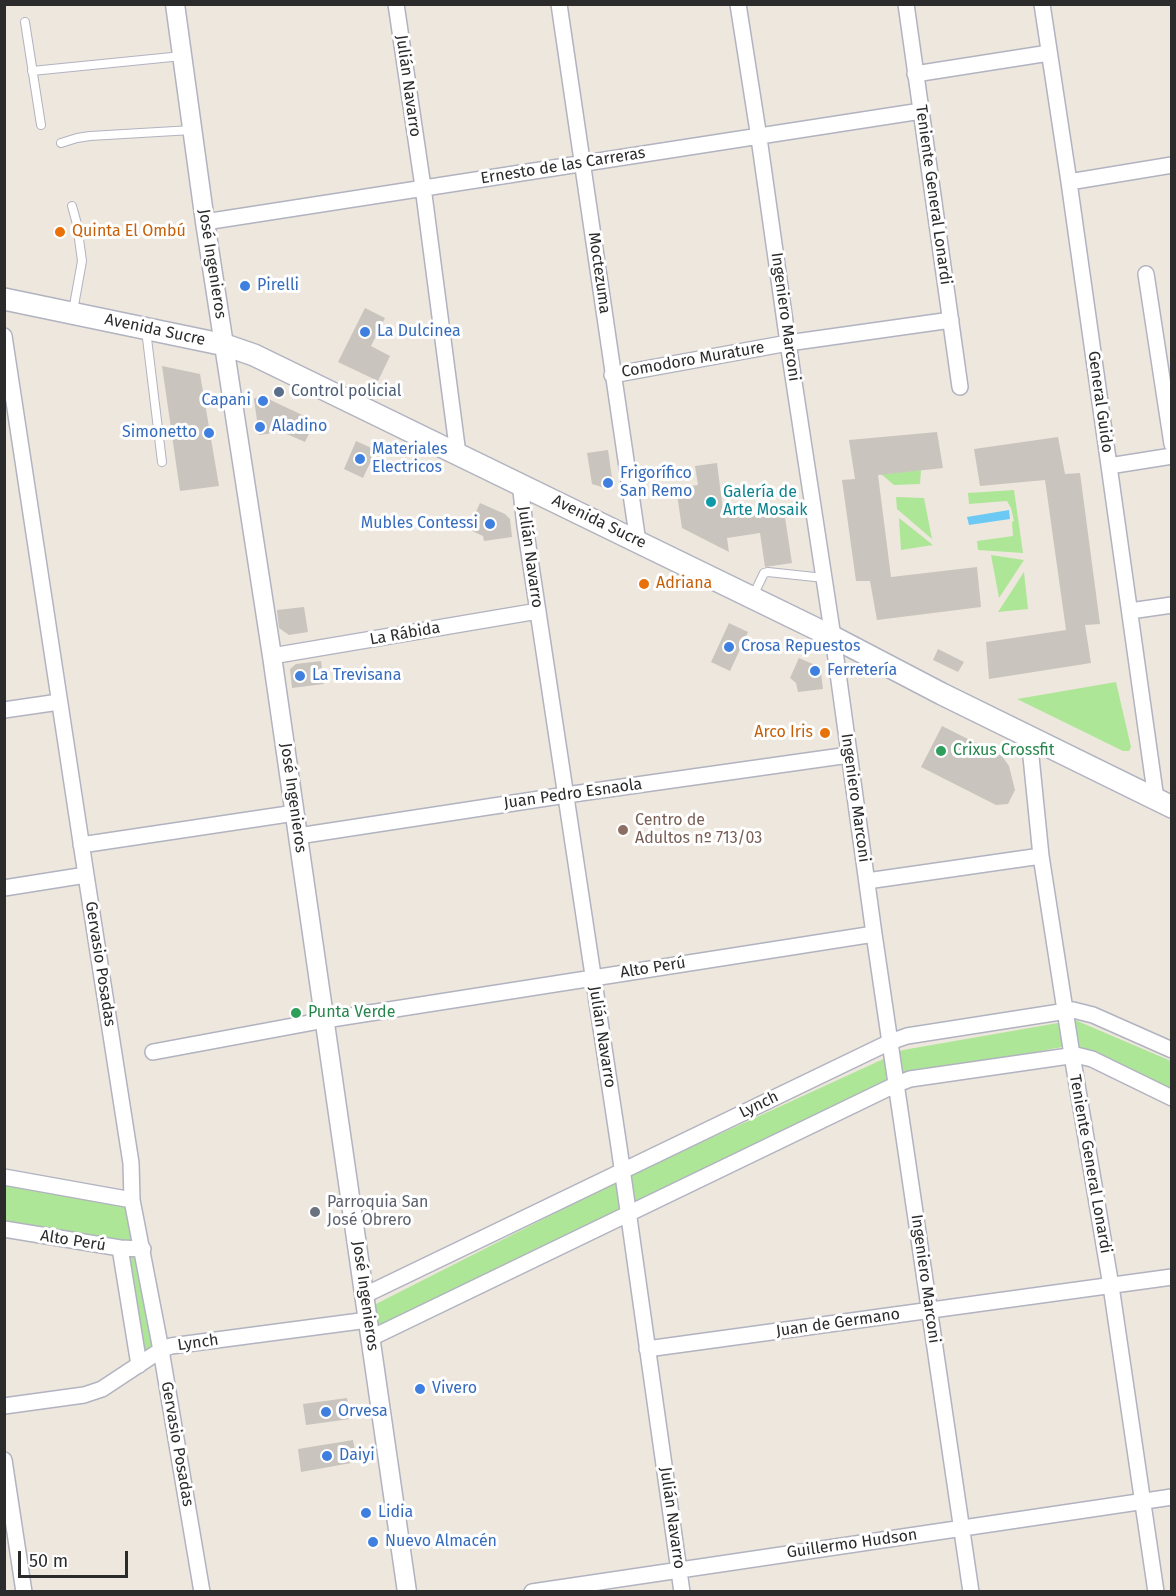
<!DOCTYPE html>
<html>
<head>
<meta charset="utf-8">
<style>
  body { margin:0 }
  #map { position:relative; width:1176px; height:1596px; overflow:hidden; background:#eee7dd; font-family:"Fira Sans",sans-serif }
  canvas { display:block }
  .frame { position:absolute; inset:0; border:6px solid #2b2b2b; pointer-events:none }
  .scale { position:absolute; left:18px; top:1551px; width:110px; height:27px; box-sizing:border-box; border:3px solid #2b2b2b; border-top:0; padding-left:8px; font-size:18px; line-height:21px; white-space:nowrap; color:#2b2b2b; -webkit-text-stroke:4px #fff; paint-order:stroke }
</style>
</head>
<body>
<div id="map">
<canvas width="1176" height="1596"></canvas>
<div class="frame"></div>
<div class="scale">50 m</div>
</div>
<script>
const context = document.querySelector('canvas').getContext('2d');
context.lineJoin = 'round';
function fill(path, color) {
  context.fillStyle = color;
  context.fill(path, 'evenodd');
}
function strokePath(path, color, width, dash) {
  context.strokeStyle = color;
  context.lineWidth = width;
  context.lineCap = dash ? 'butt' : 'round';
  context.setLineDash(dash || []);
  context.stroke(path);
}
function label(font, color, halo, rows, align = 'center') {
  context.font = font + ' "Fira Sans",sans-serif';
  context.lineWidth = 6;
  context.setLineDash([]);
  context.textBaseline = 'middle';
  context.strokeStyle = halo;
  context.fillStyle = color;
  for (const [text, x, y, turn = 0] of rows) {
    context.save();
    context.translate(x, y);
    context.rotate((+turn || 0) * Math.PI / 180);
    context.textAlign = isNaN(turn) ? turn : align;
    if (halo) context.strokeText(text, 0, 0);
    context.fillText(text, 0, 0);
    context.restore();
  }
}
fill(new Path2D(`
  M921,470L920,484L894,485L881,474Z
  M1014,490L1023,553L978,550L977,541L1013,536L1012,522L1014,521L1011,508L1007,501L969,504L968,493Z
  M896,497L924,498L932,539L897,509Z
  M899,518L933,545L901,550Z
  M991,555L1024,560L999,598Z
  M1024,572L1028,609L998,612Z
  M1116,682L1131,747L1129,751H1123L1017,699Z
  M1075,1020L1171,1061V1092L1073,1045L906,1076L376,1329L374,1305L626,1177L903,1050Z
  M4,1177L132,1200L161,1350L139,1365L120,1248L5,1229Z`), '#aee697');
fill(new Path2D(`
  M1009,510L1010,519L969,525L967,517Z`), '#6cc9f4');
fill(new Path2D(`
  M365,308L385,318L371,346L390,356L378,381L338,362Z
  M162,366L200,374L219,486L180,491Z
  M260,395L315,421L305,442L282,432L259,435L254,399Z
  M937,432L943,468L878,475L891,577L977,567L981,607L877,620L870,581H856L842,480L855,479L849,440Z
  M1058,437L1065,474L1080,473L1100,624L1085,625L1091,663L989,679L986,642L1066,630L1045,480L980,486L974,449Z
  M356,441L376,450L363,478L344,469Z
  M608,450L613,485L608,489L592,484L587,453Z
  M717,463L724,518L784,511L792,563L765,567L760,533L727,538L729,552L682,528L676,488L698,485L695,466Z
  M480,503L505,514L510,519L512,537L484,541L483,536L468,529Z
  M304,607L308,632L289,635L279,628L277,610Z
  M729,623L748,632L730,671L711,662Z
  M938,649L964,662L958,672L933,660Z
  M799,658L815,665L821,673L823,689L798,692L796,683L790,678Z
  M321,661L324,684L292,688L290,669L296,664Z
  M942,726L1002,756L1009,766L1015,790L1008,804L996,805L921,767Z
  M347,1398L350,1419L306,1425L303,1404Z
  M353,1440L357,1462L301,1472L298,1449Z`), '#c9c4bd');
const service = new Path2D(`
  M25,22L41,125
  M32,71L182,56
  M61,143L77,138L90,136L192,130
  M72,206L77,224L82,261L73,311
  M146,330L162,462
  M753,596L764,573L768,572L824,578`);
const minor = new Path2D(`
  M396,4L423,187L458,454
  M559,4C587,183 610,363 638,542
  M738,4L759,138L788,343L833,637L874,934L971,1592
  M906,4L960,387
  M1042,4L1069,182L1156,799
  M915,74L1049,53
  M1069,182L1172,165
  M205,222C444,184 683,150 921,111
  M1146,274L1172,444
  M4,336L86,875L131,1163L132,1200L161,1350L202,1592
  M612,375L788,343L951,320
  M1109,466L1172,456
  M520,483L525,526L619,1147L682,1592
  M1130,611L1172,605
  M272,656L538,611
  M4,710L59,702
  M1029,737L1041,856L1072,1055L1111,1286L1156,1592
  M298,836L566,795L849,755
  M81,845L295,813
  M867,881L1041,856
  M4,888L86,875
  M153,1052L325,1020L874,934
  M4,1177L132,1200
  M4,1229L120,1248L143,1249
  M120,1248L139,1365
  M365,1295L890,1042L907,1036L1073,1010L1093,1015L1172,1050
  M371,1338L897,1084L910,1079L1076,1055L1092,1059L1172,1098
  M647,1349L1172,1277
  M4,1406L84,1395L102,1389L161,1350L171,1346L368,1320
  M4,1460L24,1592
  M532,1592L1172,1497`);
const tertiary = new Path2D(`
  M175,4L205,222L272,656L407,1592`);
const secondary = new Path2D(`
  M4,299L225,345L254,355L833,637L942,694L1172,807`);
strokePath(service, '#b1b3c0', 10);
strokePath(minor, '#b1b3c0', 18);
strokePath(tertiary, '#b1b3c0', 21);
strokePath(secondary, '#b1b3c0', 24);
strokePath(service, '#fff', 8);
strokePath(minor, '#fff', 15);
strokePath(tertiary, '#fff', 18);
strokePath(secondary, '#fff', 21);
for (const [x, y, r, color] of [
  [60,232,6,"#e8710a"],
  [245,286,6,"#3f7fe0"],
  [365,332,6,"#3f7fe0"],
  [279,392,6,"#5c6f8a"],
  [263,401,6,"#3f7fe0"],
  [260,427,6,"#3f7fe0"],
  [209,433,6,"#3f7fe0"],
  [360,459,6,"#3f7fe0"],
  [608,483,6,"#3f7fe0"],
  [711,502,6,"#0f9aa8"],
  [490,524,6,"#3f7fe0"],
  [644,584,6,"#e8710a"],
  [729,647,6,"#3f7fe0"],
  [815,671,6,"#3f7fe0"],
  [300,676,6,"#3f7fe0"],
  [825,733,6,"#e8710a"],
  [941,751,6,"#2e9e5b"],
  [623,830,6,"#8d6e63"],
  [296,1013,6,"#2e9e5b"],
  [315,1212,6,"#6b7280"],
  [420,1389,6,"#3f7fe0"],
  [326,1412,6,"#3f7fe0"],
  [327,1456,6,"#3f7fe0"],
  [366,1513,6,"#3f7fe0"],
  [373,1542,6,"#3f7fe0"]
]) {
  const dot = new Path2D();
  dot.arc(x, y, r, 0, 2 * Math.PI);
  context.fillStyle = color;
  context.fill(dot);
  strokePath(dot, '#fff', 2);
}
label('16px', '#2b2b2b', '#fff', [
  ["Julián Navarro",408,86,82],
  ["Ernesto de las Carreras",563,166,-9],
  ["Teniente General Lonardi",933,195,82],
  ["José Ingenieros",212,264,81],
  ["Moctezuma",599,273,82],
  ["Ingeniero Marconi",785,317,82],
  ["Avenida Sucre",155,330,12],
  ["Comodoro Murature",693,360,-10],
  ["General Guido",1100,402,82],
  ["Avenida Sucre",599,522,26],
  ["Julián Navarro",530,557,82],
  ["La Rábida",405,634,-10],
  ["Juan Pedro Esnaola",573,794,-8],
  ["José Ingenieros",293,798,82],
  ["Ingeniero Marconi",855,798,82],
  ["Gervasio Posadas",100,964,81],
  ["Alto Perú",653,968,-9],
  ["Julián Navarro",602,1037,81],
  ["Lynch",759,1105,-26],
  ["Teniente General Lonardi",1090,1164,80],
  ["Alto Perú",73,1241,9],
  ["Ingeniero Marconi",925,1279,82],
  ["José Ingenieros",365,1296,82],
  ["Juan de Germano",838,1323,-8],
  ["Lynch",198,1343,-8],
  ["Gervasio Posadas",177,1444,80],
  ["Julián Navarro",672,1518,82],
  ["Guillermo Hudson",852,1544,-8]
]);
label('16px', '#c56008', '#fff', [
  ["Quinta El Ombú",72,232],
  ["Adriana",656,584],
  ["Arco Iris",813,733,"right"]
], 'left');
label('16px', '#366cbe', '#fff', [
  ["Pirelli",257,286],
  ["La Dulcinea",377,332],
  ["Capani",251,401,"right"],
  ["Aladino",272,427],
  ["Simonetto",197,433,"right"],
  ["Materiales",372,450],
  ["Electricos",372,468],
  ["Frigorífico",620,474],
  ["San Remo",620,492],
  ["Mubles Contessi",478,524,"right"],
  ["Crosa Repuestos",741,647],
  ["Ferretería",827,671],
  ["La Trevisana",312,676],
  ["Vivero",432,1389],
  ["Orvesa",338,1412],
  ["Daiyi",339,1456],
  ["Lidia",378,1513],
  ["Nuevo Almacén",385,1542]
], 'left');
label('16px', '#4e5e75', '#fff', [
  ["Control policial",291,392]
], 'left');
label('16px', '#0d838f', '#fff', [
  ["Galería de",723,493],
  ["Arte Mosaik",723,511]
], 'left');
label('16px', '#27864d', '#fff', [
  ["Crixus Crossfit",953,751],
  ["Punta Verde",308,1013]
], 'left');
label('16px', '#785e54', '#fff', [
  ["Centro de",635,821],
  ["Adultos nº 713/03",635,839]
], 'left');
label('16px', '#5b616d', '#fff', [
  ["Parroquia San",327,1203],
  ["José Obrero",327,1221]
], 'left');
</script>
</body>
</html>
